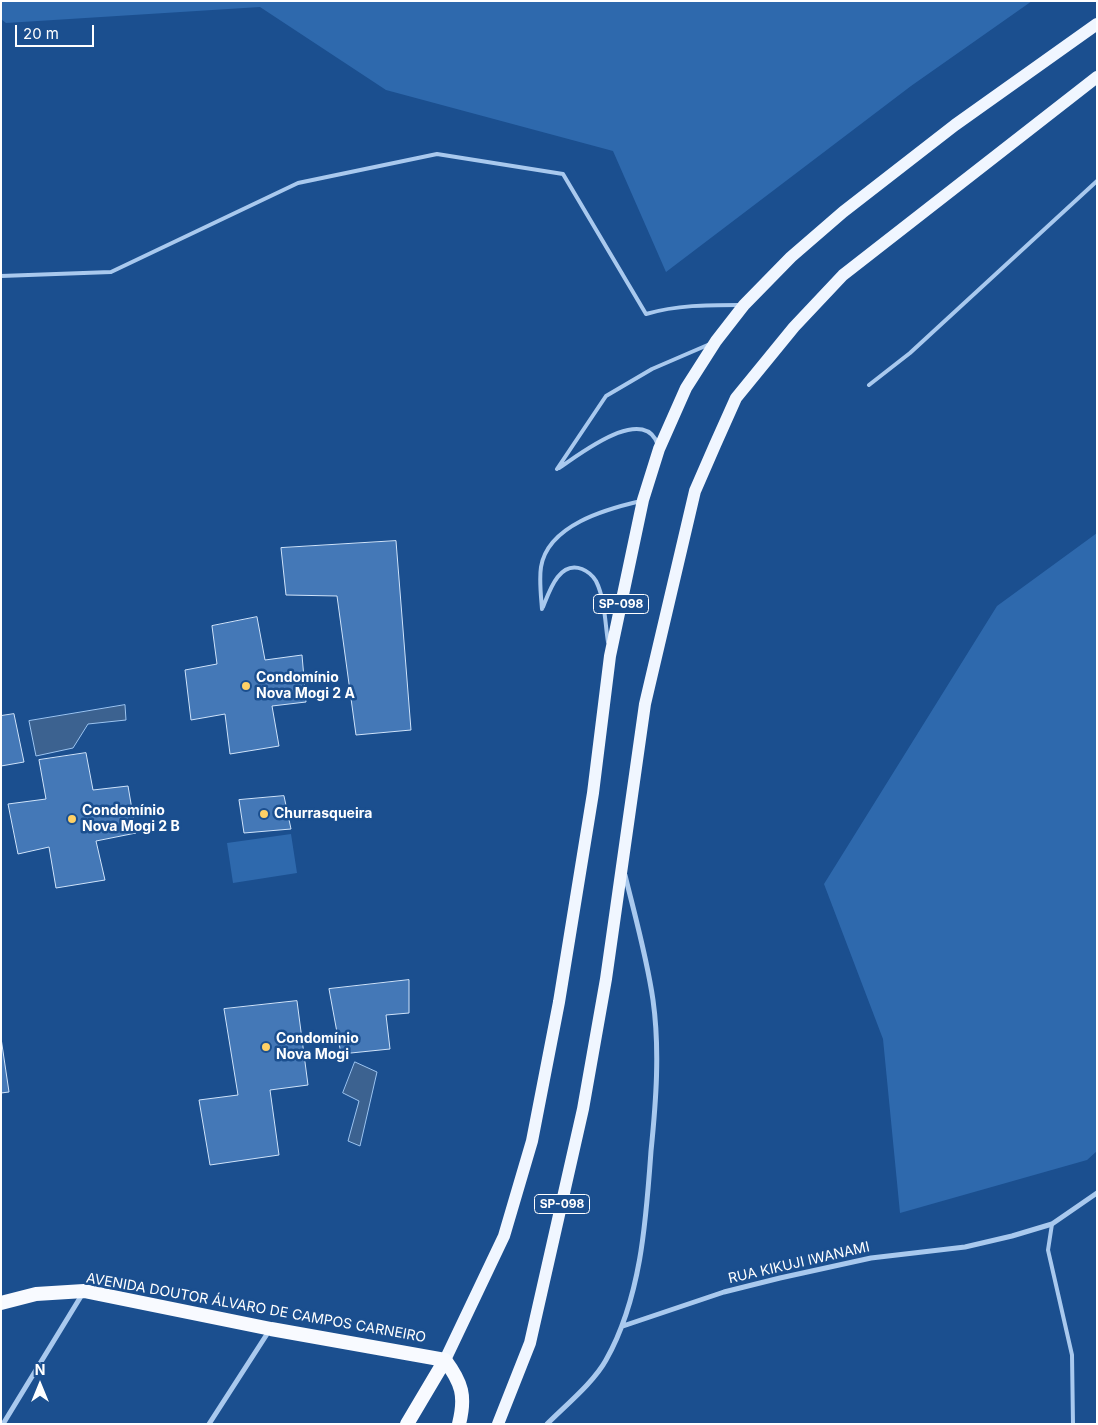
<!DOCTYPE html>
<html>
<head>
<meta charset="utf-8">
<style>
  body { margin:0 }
  #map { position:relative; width:1098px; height:1425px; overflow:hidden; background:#1b4f8f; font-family:Inter,sans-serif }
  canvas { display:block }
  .frame { position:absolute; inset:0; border:2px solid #fff; pointer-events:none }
  .north { position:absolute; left:15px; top:1360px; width:50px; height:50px; -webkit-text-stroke:4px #1b4f8f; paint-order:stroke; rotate:0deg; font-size:14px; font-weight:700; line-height:20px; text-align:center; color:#fff }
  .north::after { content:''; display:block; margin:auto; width:18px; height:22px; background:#fff; clip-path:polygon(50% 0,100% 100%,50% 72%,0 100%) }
  .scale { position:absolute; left:15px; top:25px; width:79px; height:22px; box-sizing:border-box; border:2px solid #fff; border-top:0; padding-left:6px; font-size:15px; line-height:18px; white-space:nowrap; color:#fff; -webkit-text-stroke:4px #1b4f8f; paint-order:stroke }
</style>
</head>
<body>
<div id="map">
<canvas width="1098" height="1425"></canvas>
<div class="frame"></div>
<div class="north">N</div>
<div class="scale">20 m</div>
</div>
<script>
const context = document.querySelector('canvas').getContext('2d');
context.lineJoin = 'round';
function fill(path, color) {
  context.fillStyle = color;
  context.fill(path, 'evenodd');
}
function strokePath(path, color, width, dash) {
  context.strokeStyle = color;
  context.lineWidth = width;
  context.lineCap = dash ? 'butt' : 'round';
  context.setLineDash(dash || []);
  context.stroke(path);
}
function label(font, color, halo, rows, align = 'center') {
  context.font = font + ' Inter,sans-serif';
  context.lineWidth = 5;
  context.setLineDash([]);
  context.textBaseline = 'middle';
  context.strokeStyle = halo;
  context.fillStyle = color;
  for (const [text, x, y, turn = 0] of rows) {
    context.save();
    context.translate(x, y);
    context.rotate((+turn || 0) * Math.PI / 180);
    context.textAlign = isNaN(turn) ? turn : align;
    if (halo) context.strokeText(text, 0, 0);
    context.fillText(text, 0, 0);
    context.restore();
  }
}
fill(new Path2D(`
  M1,1H1032L911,86L666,272L613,151L386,90L260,7L6,23L1,19Z
  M1097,533V1151L1087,1160L900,1213L883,1039L824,884L997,606Z
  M291,834L297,873L233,883L227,843Z`), '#2e69ad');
const water = new Path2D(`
  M125,705L126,720L88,724L73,748L36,756L29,721Z
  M355,1062L377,1072L360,1146L348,1141L359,1101L343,1093Z`);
fill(water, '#3c6290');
strokePath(water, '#9cc4f0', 1);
const building = new Path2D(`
  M396,541L411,730L356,735L337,596L286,595L281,548Z
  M257,617L265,660L302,655L306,702L272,706L279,746L230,754L225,714L191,720L185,670L217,664L212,626Z
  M14,714L24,762L1,766V716Z
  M86,753L93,790L128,786L136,833L96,841L105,880L56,888L49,847L18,854L8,804L46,799L39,760Z
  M284,796L291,829L244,833L239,800Z
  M409,980V1013L386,1015L390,1049L341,1054L329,989Z
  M297,1001L308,1085L270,1090L279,1155L210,1165L199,1100L238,1095L224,1009Z
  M1,1038L9,1092L1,1093Z`);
fill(building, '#4478b7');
strokePath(building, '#cfe3fa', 1);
strokePath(new Path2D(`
  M1,276L111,272L298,183L437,154L563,174L646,314C677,305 707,305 739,305
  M869,385L910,353L1097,181
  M559,468C579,455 644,403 658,445
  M557,469L606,396L652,369L710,344
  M543,607C549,592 559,560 582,569C587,571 593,576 596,581C605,599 605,623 608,642
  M542,609C541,596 539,580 541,567C548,525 606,509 641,501
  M1052,1224L1048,1250L1072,1355L1073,1424`), '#a9c9ee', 4);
strokePath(new Path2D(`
  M623,1326L724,1292L780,1278L871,1258L965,1247L1012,1236L1052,1224L1097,1193
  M3,1424L83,1293
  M209,1424L269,1331
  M547,1424C566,1405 594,1382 606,1360C641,1298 646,1221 651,1151C656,1102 660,1050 653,1000C647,958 635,916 625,875`), '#a9c9ee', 5);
strokePath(new Path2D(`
  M445,1360L504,1236L532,1141L559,1002L593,793L610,656L643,500L659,449L686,388L716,341L744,305L791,257L843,212L955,125L1097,24
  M498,1424L530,1343L583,1109L606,979L645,704L695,491L715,445L736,398L794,327L843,275L1097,77`), '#f0f6ff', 12);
strokePath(new Path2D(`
  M1,1303L36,1294L84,1291L271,1329L445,1360
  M445,1360C462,1383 466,1396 459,1424
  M407,1424L445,1360`), '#f8faff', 14);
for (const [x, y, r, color] of [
  [246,686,5,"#ffd166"],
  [264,814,5,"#ffd166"],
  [72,819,5,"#ffd166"],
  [266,1047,5,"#ffd166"]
]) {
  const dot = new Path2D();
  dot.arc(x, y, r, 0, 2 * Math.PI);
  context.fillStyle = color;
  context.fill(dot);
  strokePath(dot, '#1b4f8f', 2);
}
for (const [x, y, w] of [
  [621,604,55],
  [562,1204,55]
]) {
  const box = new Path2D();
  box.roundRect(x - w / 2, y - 9.5, w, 19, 4);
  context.fillStyle = '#1b4f8f';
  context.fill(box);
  strokePath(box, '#fff', 1);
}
label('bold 12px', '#fff', null, [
  ["SP-098",621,604],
  ["SP-098",562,1204]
]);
label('bold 14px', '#fff', '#1b4f8f', [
  ["Condomínio",256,678],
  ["Nova Mogi 2 A",256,694],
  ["Condomínio",82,811],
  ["Nova Mogi 2 B",82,827],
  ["Churrasqueira",274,814],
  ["Condomínio",276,1039],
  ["Nova Mogi",276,1055]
], 'left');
label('14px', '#fff', '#1b4f8f', [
  ["RUA KIKUJI IWANAMI",799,1263,-13],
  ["AVENIDA DOUTOR ÁLVARO DE CAMPOS CARNEIRO",256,1308,10]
]);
</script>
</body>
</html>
